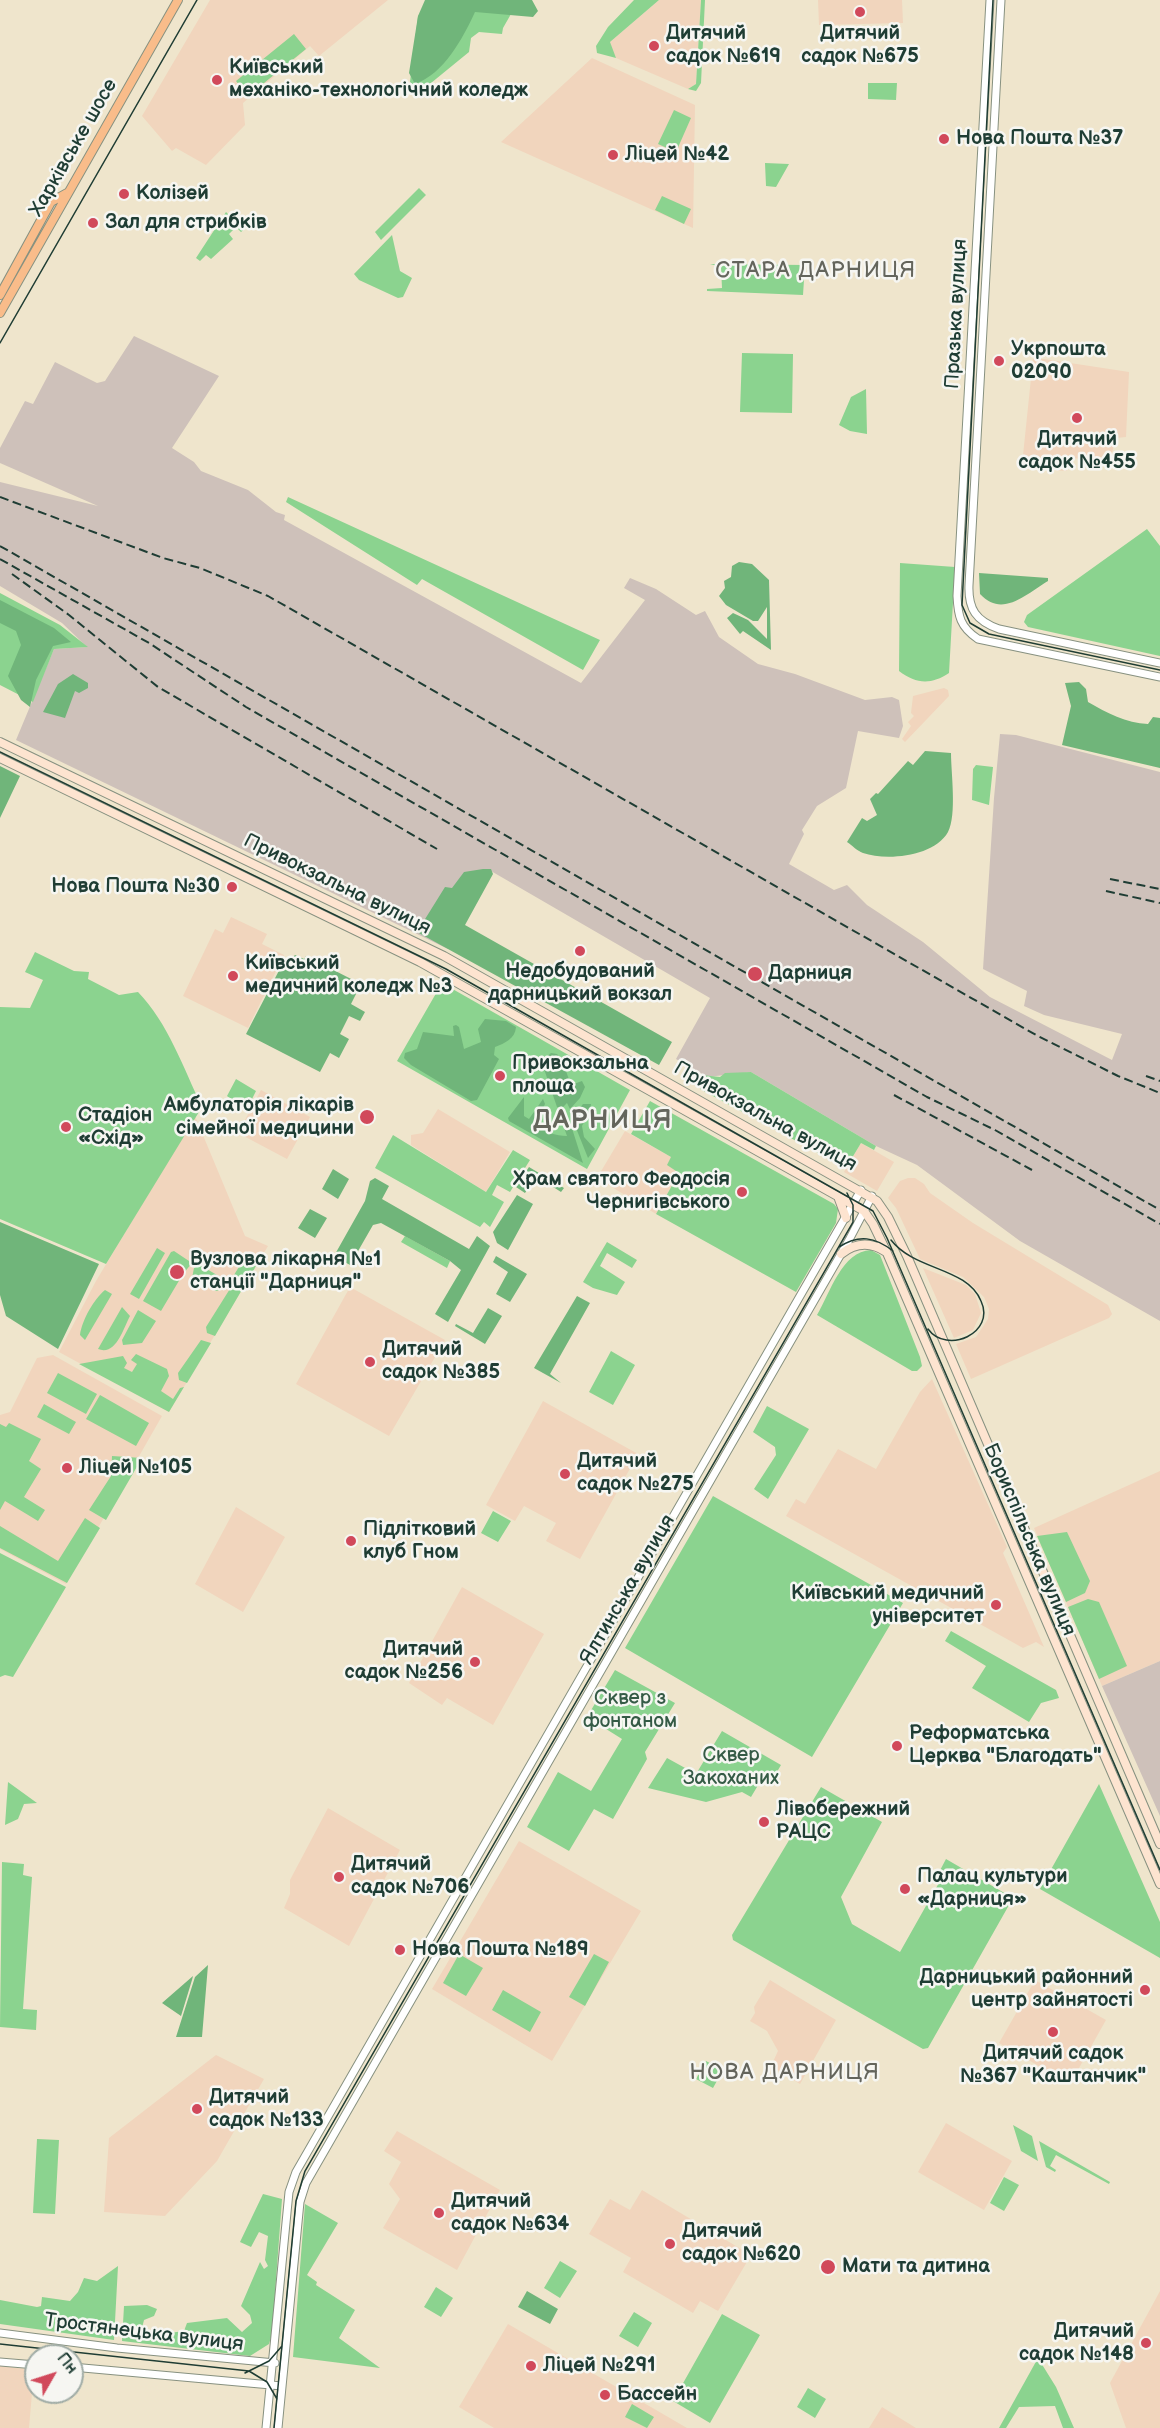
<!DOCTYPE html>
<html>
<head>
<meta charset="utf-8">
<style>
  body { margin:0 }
  #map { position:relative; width:1160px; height:2428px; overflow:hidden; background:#efe5cc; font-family:"Balsamiq Sans",sans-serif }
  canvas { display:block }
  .north { position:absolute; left:24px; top:2344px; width:60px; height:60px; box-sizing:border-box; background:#f6f6f2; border:2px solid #a0aca6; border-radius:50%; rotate:51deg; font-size:16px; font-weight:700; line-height:24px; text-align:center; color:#1f3d34 }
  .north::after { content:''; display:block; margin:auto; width:21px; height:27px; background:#d1495b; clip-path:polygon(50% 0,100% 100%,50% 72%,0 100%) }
</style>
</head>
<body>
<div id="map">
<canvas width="1160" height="2428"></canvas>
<div class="north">Пн</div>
</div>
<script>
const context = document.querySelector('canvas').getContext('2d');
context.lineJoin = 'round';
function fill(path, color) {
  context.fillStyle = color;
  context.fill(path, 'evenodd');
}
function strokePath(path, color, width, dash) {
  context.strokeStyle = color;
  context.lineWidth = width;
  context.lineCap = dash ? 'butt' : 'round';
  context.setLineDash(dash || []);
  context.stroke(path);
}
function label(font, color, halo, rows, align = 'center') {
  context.font = font + ' "Balsamiq Sans",sans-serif';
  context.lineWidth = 5;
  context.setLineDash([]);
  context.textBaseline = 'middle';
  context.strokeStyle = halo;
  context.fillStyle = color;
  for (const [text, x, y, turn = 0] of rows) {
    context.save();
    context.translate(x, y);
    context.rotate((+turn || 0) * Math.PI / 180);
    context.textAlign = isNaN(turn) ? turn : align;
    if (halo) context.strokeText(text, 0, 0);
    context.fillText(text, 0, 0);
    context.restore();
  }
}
fill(new Path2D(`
  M210,0H388L319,56L310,46L243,103L245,125L206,165L176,148L172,151L142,116Z
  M659,0H701L696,84L688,89L616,58L611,50L610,42Z
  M818,0H902L903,23L819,25Z
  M592,58L695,105L693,228L501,142Z
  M1033,359H1044L1129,372L1126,437L1116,438L1110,460L1067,458V471L1031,469L1032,466L1022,465Z
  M944,688L948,690L949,696L905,742L902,739L911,726L908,722L914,716L911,713L913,696Z
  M231,917L267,934L262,944L284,955L248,1028L183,996L215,929L223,933Z
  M261,1090L310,1117L287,1159L238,1133Z
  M438,1109L510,1152L486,1192L411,1145V1135L423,1133Z
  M195,1116L245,1236L268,1246L169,1412L59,1352L96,1281Z
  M625,1131L671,1157L679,1173L656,1214L597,1178Z
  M861,1143L894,1162L877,1191L844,1172Z
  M908,1178H915L924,1184L930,1193L973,1223L1108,1305L1112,1314L1109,1318L971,1379L956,1344L976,1337L988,1319L989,1309L984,1297L963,1277L920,1259L896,1208L888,1198L900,1181Z
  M923,1268L966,1285L975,1294L981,1313L973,1330L954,1338Z
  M350,1287L445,1340L389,1436L296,1384Z
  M53,1355L162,1416L66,1584L0,1549V1415L10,1412L37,1358Z
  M932,1379L1007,1547L1003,1553L1044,1647L1036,1642L1023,1648L786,1516L796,1499L805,1504L838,1449L876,1469L920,1392Z
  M543,1401L638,1454L580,1559L546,1541L556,1523L524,1506L515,1521L486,1505Z
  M1160,1471V1661L1102,1686L1034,1528Z
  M236,1507L285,1537L243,1612L195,1584Z
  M462,1587L544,1634L493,1725L447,1698L442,1705L409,1683Z
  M328,1808L400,1850L349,1946L284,1908L290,1894V1880Z
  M519,1841L641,1911L552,2061L432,1989Z
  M770,1980L836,2020L800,2084L771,2066L778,2051L767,2031L750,2021L755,2013L754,2007Z
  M1035,1980L1106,2020L1070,2084L999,2043Z
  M216,2055L264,2079L217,2161L165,2216L104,2212L109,2138Z
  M946,2123L1012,2161L984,2210L918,2172Z
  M397,2131L500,2190L457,2270L383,2228L400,2199L389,2184L401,2162L384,2151Z
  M642,2190L751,2255L718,2311L700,2301L693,2313L623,2272L631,2258L589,2234L610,2199L630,2210Z
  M1160,2291V2428H1126L1110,2383Z
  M508,2324L687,2428H494L459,2407Z
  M0,2366L34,2370L29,2428H0Z
  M882,2407L916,2428H869Z`), '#f1d5bd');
fill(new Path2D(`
  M134,336L219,376L172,448L194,462L201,471L248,490L276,512L285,515L284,520L581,683L645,600L624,588L630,578L656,589L696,615L705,611L719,637L758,664L795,674L865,700L892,697L899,700L903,726L899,738L858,731L846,788L817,806L802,830L804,834L789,864L834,890L847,885L867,905L923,942L990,997L1112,1060L1122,1034L1044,1015L1024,1006L1027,991L983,969L994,798L1000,734L1016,735L1160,772V1321L1020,1241L917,1165L876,1146L751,1072L707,1077L676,1059L710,998L491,871L448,949L16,740L54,649L87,647L62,623L0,586V482L98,506L0,463V448L25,401L33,404L55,362L97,383L105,381Z
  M1160,1661V1816L1102,1686Z`), '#cec1ba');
fill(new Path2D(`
  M436,0H519L503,28L502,34L479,32L471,38L469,52L420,92L410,82L418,16Z
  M634,0H659L610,42L616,58L597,53L596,46L608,27Z
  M701,0H705L701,83L696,91L688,89L696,84Z
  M294,34L306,49L248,96L236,81Z
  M868,83H897L896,100L868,99Z
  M674,110L691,118L676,152L658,144Z
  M765,163L789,164L776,187L766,186Z
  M419,188L426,195L381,240L375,232Z
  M662,196L691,209L684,224L655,210Z
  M226,212L236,222L241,219L247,227L241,232L236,227L229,234L233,239L211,259L206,255L200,261L196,258Z
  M392,235L400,271L412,278L403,297L398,298L359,280L354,274Z
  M710,264L805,265L803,295L707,291V289L722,288L721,267Z
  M742,353L793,354L792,413L740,412Z
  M866,389L867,434L850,431L839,425L851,397Z
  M288,497L600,640L583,670L422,579L417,585L286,502Z
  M1147,529L1160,546V656L1028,627L1024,622L1027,615Z
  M900,563L955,567L949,673C931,685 916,684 899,671Z
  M0,593L60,625L88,647L54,649L33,702L0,685Z
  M976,765L993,767L989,805L972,800L973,769Z
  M35,952L74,971L89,972L88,979L119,995L138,992C168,1023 183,1067 202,1107L106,1264L0,1219V1007L30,1008L43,980L25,972Z
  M442,983L630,1090L587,1169L397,1061Z
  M751,1072L876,1146L874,1150L861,1143L846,1168L700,1089L702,1085L698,1083L702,1075L720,1077L725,1073Z
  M236,1079L256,1091L246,1111L227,1096Z
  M650,1101L834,1204L838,1209L836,1223L796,1292L656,1214L679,1173L667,1165L671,1157L631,1134Z
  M393,1135L486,1192L513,1150L530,1160L510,1192L497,1185L492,1195L504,1202L490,1227L484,1222L480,1227L375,1168Z
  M405,1236L450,1261L447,1268L401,1242Z
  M607,1242L637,1260L632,1268L607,1253L600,1266L625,1282L617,1295L593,1288L583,1282Z
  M157,1248L165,1253L139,1299L130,1294Z
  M871,1250L880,1255L920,1357L922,1366L917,1371H912L817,1315C830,1293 842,1251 871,1250Z
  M174,1251L192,1263L183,1274L161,1311L143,1301L171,1252Z
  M248,1252L261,1257L247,1282L234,1275Z
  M200,1265L222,1278L224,1283L220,1290L216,1291L192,1278L194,1268Z
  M233,1284L243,1288L215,1336L207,1333L206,1327Z
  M105,1290L112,1294L85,1340L80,1335C82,1320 94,1299 105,1290Z
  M122,1307L130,1316C123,1329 116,1356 98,1349Z
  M138,1310L156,1321L142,1343L123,1345L122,1340Z
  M201,1340L211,1343L187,1383L179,1380L178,1373Z
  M611,1351L635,1365L613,1405L589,1392Z
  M136,1354L167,1369L169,1376L161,1391L173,1399L180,1388L184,1387L169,1412L79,1364L123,1356L127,1363L124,1368L132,1372L137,1364L131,1360Z
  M58,1373L97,1394L86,1414L47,1393Z
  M100,1395L149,1423L136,1446L86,1419Z
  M44,1404L76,1422L69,1434L37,1417Z
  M767,1406L809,1429L768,1499L754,1489L776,1455L775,1447L753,1432Z
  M9,1423L41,1439L29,1461L41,1469L24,1497L45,1510L38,1521L5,1501L0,1510V1424L6,1427Z
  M112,1456L142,1458L106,1520L89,1510L111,1476Z
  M713,1496L903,1603L812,1757L625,1648Z
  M493,1511L511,1521L498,1542L481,1533Z
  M85,1518L100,1528L67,1583L0,1548V1526L58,1561Z
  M1067,1532L1090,1581L1085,1593L1066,1602L1037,1536Z
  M0,1553L66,1587L13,1677L5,1675L0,1677Z
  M1088,1599L1099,1602L1127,1666L1099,1679L1068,1607Z
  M951,1631L1056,1690L1059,1698L1041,1703L1029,1722L972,1688L986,1666L945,1641Z
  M615,1670L675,1703L645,1752L647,1759L613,1819L594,1809L569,1851L527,1827L558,1772L591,1791L622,1739L587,1717Z
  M722,1731L781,1765L774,1777L766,1772L751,1797L742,1792L706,1802L648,1788L667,1758L696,1774Z
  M8,1782L37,1803L24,1804L18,1819L5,1825Z
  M1099,1784L1160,1922V1958L1040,1889Z
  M821,1787L882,1822L841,1897L852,1924L900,1952L940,1881L936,1878L946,1859L1013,1898L928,2048L923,2049L733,1940L732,1935Z
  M2,1862L24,1864L23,1875L32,1877L23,2009L37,2010L36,2030L0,2027Z
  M459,1954L483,1968L466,1996L443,1983Z
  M594,1954L609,1962L585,2006L569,1997Z
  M503,1990L541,2012L530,2032L492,2010Z
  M706,2061L723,2070L713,2088L696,2079Z
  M1013,2125L1032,2136L1038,2161L1021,2151Z
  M37,2139L59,2140L55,2214L33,2213Z
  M1039,2141L1110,2182L1109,2184L1056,2155L1050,2166L1056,2170L1055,2172L1046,2167Z
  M1004,2177L1019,2185L1004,2211L990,2203Z
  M263,2194L282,2199L272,2334L269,2344L250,2356L122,2341L124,2306L147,2305L157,2309L154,2316L144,2320L142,2328L155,2335L184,2331L187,2323L227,2318L242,2332L252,2323L250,2315L241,2306L260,2262L264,2269L268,2266L265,2260L268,2236L259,2232L251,2247L240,2242Z
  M305,2204L338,2223L307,2275L317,2282L316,2285L355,2310L339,2338L380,2368L293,2357Z
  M560,2261L577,2271L560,2298L544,2288Z
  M118,2266L114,2340L0,2324V2300L37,2307L41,2306L42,2297L70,2301L78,2292L84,2278L97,2281Z
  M436,2287L453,2298L441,2317L424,2307Z
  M634,2312L652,2323L638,2347L619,2336Z
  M722,2314L760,2335L710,2423L673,2401Z
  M1038,2358L1056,2387L1074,2428H1063L1055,2406L1019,2407L1006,2428H999Z
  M808,2388L826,2399L815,2418L797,2407Z
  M632,2404L654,2417L647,2428L625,2417Z`), '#8bd38f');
fill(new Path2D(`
  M425,0H532L538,11L533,17L475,12C463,38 444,74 415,84L409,73L418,16Z
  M739,562L752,564L769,580L771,650L743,631L740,634L727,618L733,613L748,620L767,639V607L758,621H753L726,605L719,596L725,588L724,581L731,577L732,566Z
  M979,573L1048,578V581C1025,595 1002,618 980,594Z
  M0,600L54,628L71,642L53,646L36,680L30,707L21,700L8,676L21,645L16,631L0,623Z
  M73,674L88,683V688L79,693L75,691L65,718L43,712L58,684Z
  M1079,682L1086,689L1088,702C1107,713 1126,723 1148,724L1153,717L1160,718V768L1062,745L1071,706L1065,683Z
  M925,751L951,753C951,773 957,815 948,832C934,857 886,861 863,853C857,851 852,845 847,842L862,818L867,821L877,815L870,799L876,793L878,794L908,761L913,765Z
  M0,766L20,776L0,818Z
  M483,869H491L493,874L465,925L672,1042L659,1065L417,932L445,887L452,888L464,872Z
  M295,955L304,959L306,956L361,984L351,1004L365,1012L360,1021L349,1016L340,1034L349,1039L339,1058L330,1053L320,1072L246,1034L285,959L289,961Z
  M485,1019L506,1021L516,1027C515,1039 505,1043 495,1047L494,1055L499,1059L477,1100L471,1101L411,1065L404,1058L405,1053L417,1049L423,1032L454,1036L453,1026L456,1025L459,1027L464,1049L481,1042L478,1029Z
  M551,1053L557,1054L562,1060L571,1085L582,1081L585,1087L580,1098L570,1109L567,1103L562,1108L557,1107L543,1066V1060Z
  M524,1097V1116L529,1119L543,1099L545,1104C533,1126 544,1135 567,1136L562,1122L569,1119L583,1163L509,1121L508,1118Z
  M583,1104H591L590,1110L582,1126L584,1137L595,1149L588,1158L572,1118Z
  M529,1167L564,1188L561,1192L536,1176L525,1193L516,1187Z
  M333,1169L349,1179L338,1199L322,1189Z
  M375,1178L389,1186L382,1199L469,1249L477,1236L490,1246L448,1322L435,1314L461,1270L450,1261L381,1223L373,1225L350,1265L334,1256L365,1201L370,1181Z
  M517,1195L533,1204L508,1250L497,1243L493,1232Z
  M310,1209L327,1218L315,1238L298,1228Z
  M0,1222L99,1264L58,1349L6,1316L0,1295Z
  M496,1256L527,1274L510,1302L496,1294L508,1272L493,1262Z
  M577,1296L590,1303L550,1374L561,1383L534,1368Z
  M488,1308L502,1316L485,1344L455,1326L456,1324L473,1333Z
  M208,1965L202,2037H176L195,1977Z
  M193,1976L192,1980L181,2016L162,2003Z
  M527,2291L558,2309L550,2324L518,2307Z`), '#70b57a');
const tertiary = new Path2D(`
  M990,0L957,596C958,616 960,627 978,639L1160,677
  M1001,0L969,585C968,609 976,621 999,629L1160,663
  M0,2333L117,2348L275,2363
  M0,2362L36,2365
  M72,2367L282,2386
  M266,2428L289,2192L296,2172L861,1190
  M278,2428L300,2202L306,2183L849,1240L872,1196`);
const secondary = new Path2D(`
  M0,742L444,956L877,1201L888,1217L907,1256L1160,1844
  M0,758L420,962L864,1211L873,1224L887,1253L1160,1884
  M839,1199L846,1218
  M841,1254C855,1243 870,1241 886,1252`);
const primary = new Path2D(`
  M0,295L51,202L67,193
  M0,313L178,0`);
strokePath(tertiary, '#879180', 9);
strokePath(secondary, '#879180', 10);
strokePath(primary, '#879180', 10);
strokePath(tertiary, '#fff', 7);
strokePath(secondary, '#fde4d0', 8);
strokePath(primary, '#f9bc8a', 8);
strokePath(new Path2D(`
  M993,0L962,605L970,623L989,634L1160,670
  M0,343L197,0
  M0,752L446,969L873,1211L887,1238L1160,1870
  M891,1240C915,1271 967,1267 981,1301C996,1333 947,1355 928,1329
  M839,1247C859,1234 875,1237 893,1251
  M0,2344L249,2371L267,2382L277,2399
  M245,2373L269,2361L282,2346
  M274,2428L296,2201L305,2171L853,1222V1205L847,1193`), '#1f3d34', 1.5);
strokePath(new Path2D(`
  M0,497L163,558L200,568L268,596L1036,1035L1118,1076L1160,1093
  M0,546L1160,1210
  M0,559L149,643L246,707L927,1097L995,1130L1160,1224
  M12,574L69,615L158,687L437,849
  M1110,879L1160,889
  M1106,891L1160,903
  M1146,1076L1160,1081
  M894,1095L1032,1170`), '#1f3d34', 2, [9, 4.5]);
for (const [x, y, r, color] of [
  [860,12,6,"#d1495b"],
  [654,46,6,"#d1495b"],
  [217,80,6,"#d1495b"],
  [944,139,6,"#d1495b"],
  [613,155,6,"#d1495b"],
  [124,194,6,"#d1495b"],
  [93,223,6,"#d1495b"],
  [999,361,6,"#d1495b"],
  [1077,418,6,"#d1495b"],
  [232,887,6,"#d1495b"],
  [580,951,6,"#d1495b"],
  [755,974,8,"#d1495b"],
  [233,976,6,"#d1495b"],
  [500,1076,6,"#d1495b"],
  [367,1117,8,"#d1495b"],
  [66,1127,6,"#d1495b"],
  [742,1192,6,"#d1495b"],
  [177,1272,8,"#d1495b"],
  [370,1362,6,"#d1495b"],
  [67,1468,6,"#d1495b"],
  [565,1474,6,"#d1495b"],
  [351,1541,6,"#d1495b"],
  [996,1605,6,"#d1495b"],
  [475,1662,6,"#d1495b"],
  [897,1746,6,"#d1495b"],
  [764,1822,6,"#d1495b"],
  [339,1877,6,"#d1495b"],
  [905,1889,6,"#d1495b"],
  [400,1950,6,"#d1495b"],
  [1145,1990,6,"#d1495b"],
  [1053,2032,6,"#d1495b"],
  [197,2109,6,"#d1495b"],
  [439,2213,6,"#d1495b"],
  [670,2244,6,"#d1495b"],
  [828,2267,8,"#d1495b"],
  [1146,2343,6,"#d1495b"],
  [531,2366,6,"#d1495b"],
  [605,2395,6,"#d1495b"]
]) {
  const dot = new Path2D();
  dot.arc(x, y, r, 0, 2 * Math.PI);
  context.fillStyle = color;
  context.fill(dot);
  strokePath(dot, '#f6f6f2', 2);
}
label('bold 20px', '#1f3d34', '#f6f6f2', [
  ["Дитячий",666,34],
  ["садок №619",666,57],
  ["Дитячий",860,34,"center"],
  ["садок №675",860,57,"center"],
  ["Київський",229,68],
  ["механіко-технологічний коледж",229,91],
  ["Нова Пошта №37",956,139],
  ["Ліцей №42",625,155],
  ["Колізей",136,194],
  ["Зал для стрибків",105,223],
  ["Укрпошта",1011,350],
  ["02090",1011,373],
  ["Дитячий",1077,440,"center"],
  ["садок №455",1077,463,"center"],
  ["Нова Пошта №30",220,887,"right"],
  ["Київський",245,964],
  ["медичний коледж №3",245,987],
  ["Недобудований",580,972,"center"],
  ["дарницький вокзал",580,995,"center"],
  ["Дарниця",768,974],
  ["Привокзальна",512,1064],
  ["площа",512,1087],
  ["Амбулаторія лікарів",354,1106,"right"],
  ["сімейної медицини",354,1129,"right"],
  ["Стадіон",78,1116],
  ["«Схід»",78,1139],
  ["Храм святого Феодосія",730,1180,"right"],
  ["Чернигівського",730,1203,"right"],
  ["Вузлова лікарня №1",190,1260],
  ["станції \"Дарниця\"",190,1283],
  ["Дитячий",382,1350],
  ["садок №385",382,1373],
  ["Дитячий",577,1462],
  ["садок №275",577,1485],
  ["Ліцей №105",79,1468],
  ["Підлітковий",363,1530],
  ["клуб Гном",363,1553],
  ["Київський медичний",984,1594,"right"],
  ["університет",984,1617,"right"],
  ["Дитячий",463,1650,"right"],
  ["садок №256",463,1673,"right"],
  ["Реформатська",909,1734],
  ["Церква \"Благодать\"",909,1757],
  ["Лівобережний",776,1810],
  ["РАЦС",776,1833],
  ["Дитячий",351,1865],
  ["садок №706",351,1888],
  ["Палац культури",917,1877],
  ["«Дарниця»",917,1900],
  ["Нова Пошта №189",412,1950],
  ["Дарницький районний",1133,1978,"right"],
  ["центр зайнятості",1133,2001,"right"],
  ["Дитячий садок",1053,2054,"center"],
  ["№367 \"Каштанчик\"",1053,2077,"center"],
  ["Дитячий",209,2098],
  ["садок №133",209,2121],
  ["Дитячий",451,2202],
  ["садок №634",451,2225],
  ["Дитячий",682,2232],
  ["садок №620",682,2255],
  ["Мати та дитина",842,2267],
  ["Дитячий",1134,2332,"right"],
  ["садок №148",1134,2355,"right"],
  ["Ліцей №291",543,2366],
  ["Бассейн",617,2395]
], 'left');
label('20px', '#1f3d34', '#f6f6f2', [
  ["Харківське шосе",74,148,-60],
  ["Празька вулиця",957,314,-87],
  ["Привокзальна вулиця",337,885,26],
  ["Привокзальна вулиця",765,1117,29],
  ["Бориспільська вулиця",1029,1540,67],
  ["Ялтинська вулиця",628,1590,-60],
  ["Тростянецька вулиця",144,2333,7]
]);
label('20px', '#355b46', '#f6f6f2', [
  ["Сквер з",630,1699],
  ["фонтаном",630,1722],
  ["Сквер",731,1756],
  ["Закоханих",731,1779]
]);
context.letterSpacing = '1.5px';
label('22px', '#64655c', '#f6f6f2', [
  ["СТАРА ДАРНИЦЯ",816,271],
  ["НОВА ДАРНИЦЯ",785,2073]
]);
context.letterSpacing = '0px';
context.letterSpacing = '1.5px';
label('bold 26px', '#64655c', '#f6f6f2', [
  ["ДАРНИЦЯ",603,1121]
]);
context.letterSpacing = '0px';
</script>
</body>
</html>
